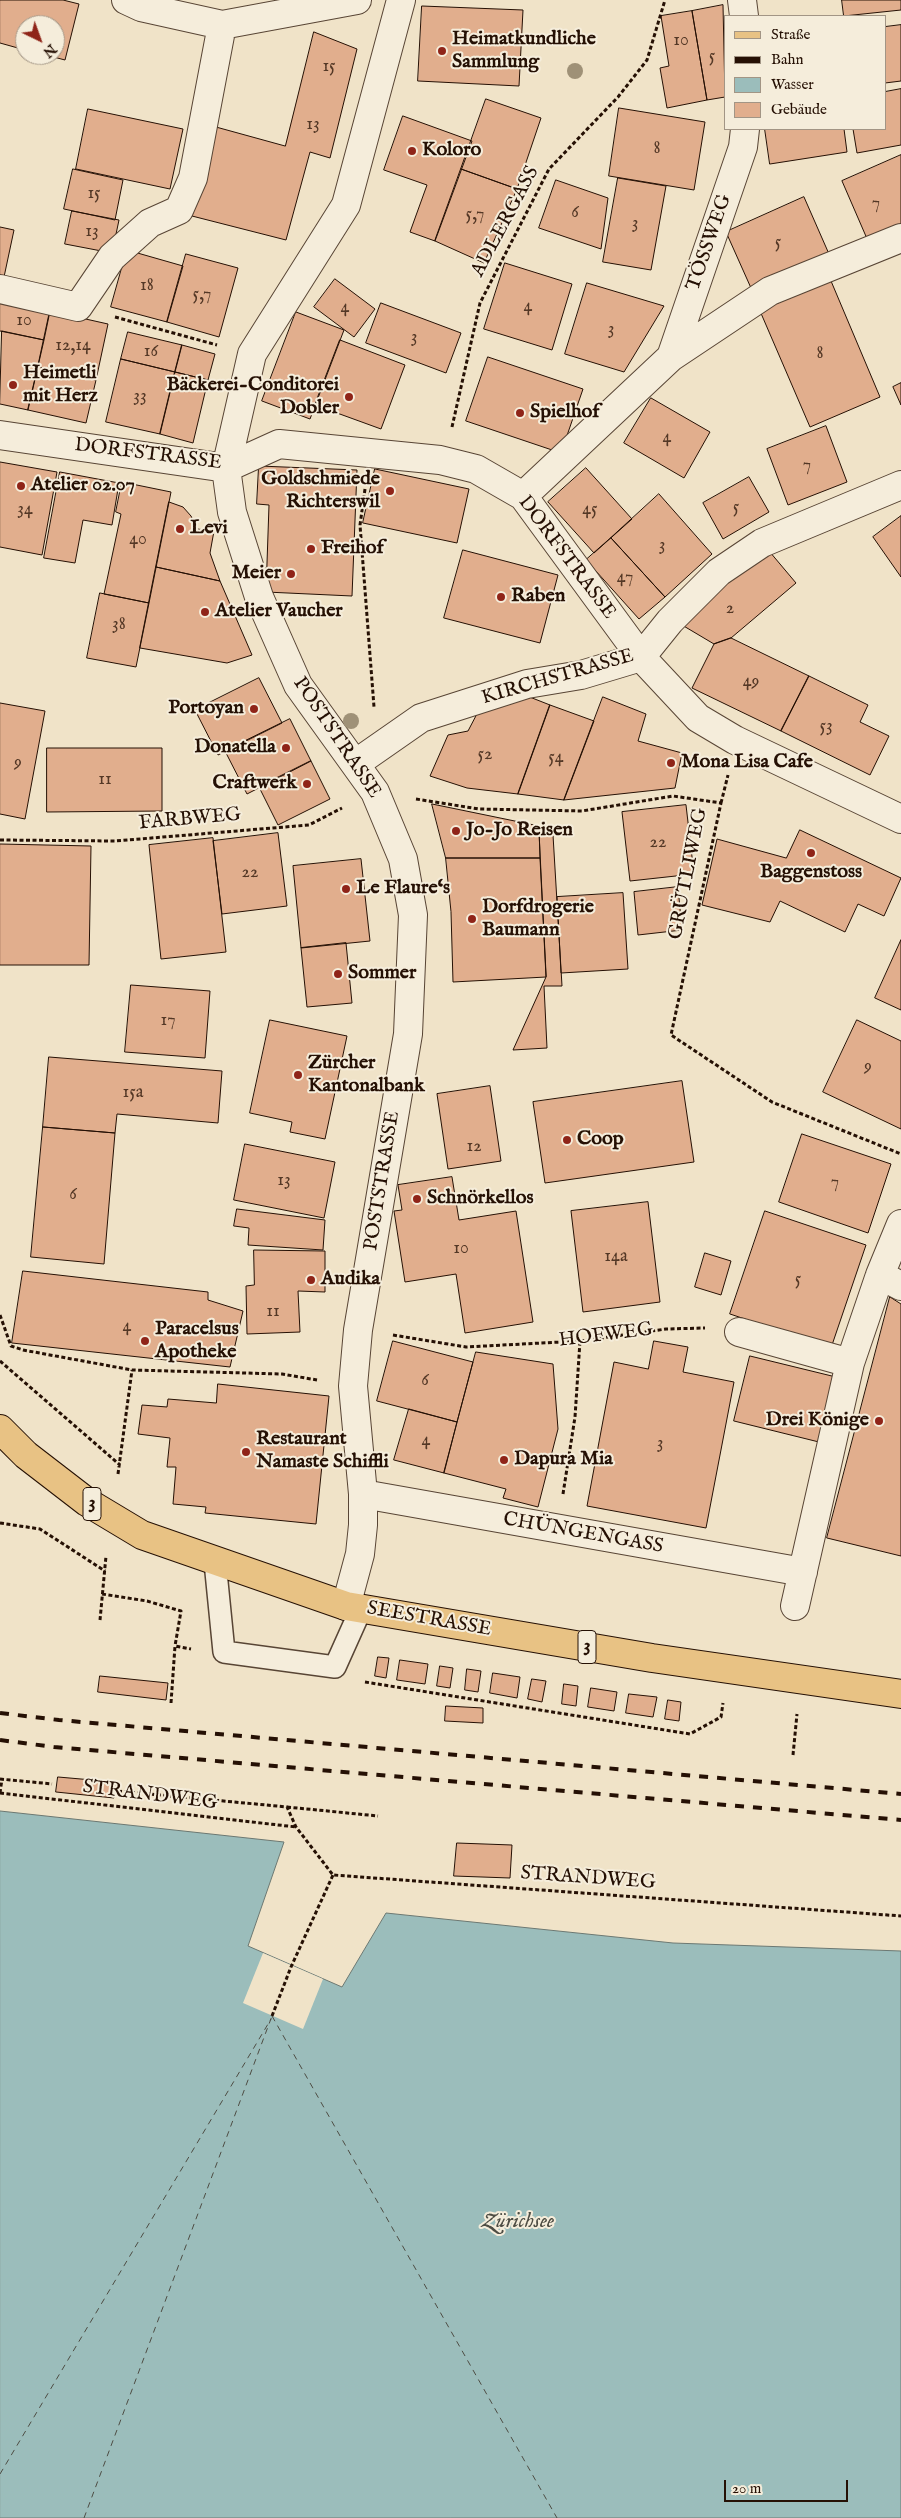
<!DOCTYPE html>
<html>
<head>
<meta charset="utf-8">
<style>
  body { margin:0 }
  #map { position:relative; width:901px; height:2518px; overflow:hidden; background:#f0e3c8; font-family:"IM FELL English",serif }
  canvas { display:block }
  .legend { position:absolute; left:724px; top:15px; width:162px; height:115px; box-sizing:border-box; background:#f5eddb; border:1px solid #a29585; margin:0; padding:6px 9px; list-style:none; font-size:15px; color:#251004 }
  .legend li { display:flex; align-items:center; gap:10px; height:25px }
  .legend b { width:25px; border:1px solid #a29585 }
  .north { position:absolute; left:15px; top:15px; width:50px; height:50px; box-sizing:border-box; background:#f5eddb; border:1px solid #a29585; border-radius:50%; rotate:138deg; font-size:14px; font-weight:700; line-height:20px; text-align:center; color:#251004 }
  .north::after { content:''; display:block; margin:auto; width:18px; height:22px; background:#8f2418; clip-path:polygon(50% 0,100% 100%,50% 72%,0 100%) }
  .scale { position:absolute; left:724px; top:2480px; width:124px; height:22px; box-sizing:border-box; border:2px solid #251004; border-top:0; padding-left:6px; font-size:15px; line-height:18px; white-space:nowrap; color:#251004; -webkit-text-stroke:4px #f5eddb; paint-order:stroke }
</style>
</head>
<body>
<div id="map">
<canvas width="901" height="2518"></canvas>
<ul class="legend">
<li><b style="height:6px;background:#e8c284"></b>Straße</li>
<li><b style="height:6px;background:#251004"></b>Bahn</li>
<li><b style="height:14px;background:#9bbdbb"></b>Wasser</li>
<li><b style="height:14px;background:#e1ae8d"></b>Gebäude</li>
</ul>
<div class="north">N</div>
<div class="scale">20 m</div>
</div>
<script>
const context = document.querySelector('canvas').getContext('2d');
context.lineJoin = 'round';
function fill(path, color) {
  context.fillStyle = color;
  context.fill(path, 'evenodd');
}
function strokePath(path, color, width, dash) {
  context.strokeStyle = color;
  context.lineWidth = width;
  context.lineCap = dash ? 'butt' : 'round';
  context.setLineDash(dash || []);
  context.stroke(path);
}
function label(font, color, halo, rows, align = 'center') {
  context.font = font + ' "IM FELL English",serif';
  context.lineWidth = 4;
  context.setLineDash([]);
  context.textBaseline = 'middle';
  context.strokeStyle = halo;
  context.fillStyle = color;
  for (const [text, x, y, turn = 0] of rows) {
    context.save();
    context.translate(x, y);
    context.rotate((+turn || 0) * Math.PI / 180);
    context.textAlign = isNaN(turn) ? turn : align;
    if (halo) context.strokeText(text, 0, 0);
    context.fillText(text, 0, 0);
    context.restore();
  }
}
const water = new Path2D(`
  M0,1811L284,1842L248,1946L342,1987L386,1913L673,1943L901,1951V2518H0Z`);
fill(water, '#9bbdbb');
strokePath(water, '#6c7872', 1);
fill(new Path2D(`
  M263,1953L323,1979L303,2029L243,2003Z`), '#f0e3c8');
strokePath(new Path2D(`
  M272,2016L557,2518
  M0,2474L271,2019
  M84,2518L272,2016`), '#4e4d44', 1, [6, 5]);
const building = new Path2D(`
  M0,0H63L79,4L65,60L46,55H55V25H25V50L0,43Z
  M842,0H901V10L844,16Z
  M723,5L725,97L707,100L692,11Z
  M422,6L523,10L519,86L418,81Z
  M692,11L707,100L667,108L660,68L669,66L661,16Z
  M901,25V81L885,83V27Z
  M314,32L357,49L330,158L310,152L286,240L192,216L216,127L285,146Z
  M901,89V145L857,153L853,129H885V92Z
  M486,99L541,118L517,189L461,169Z
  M619,108L705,122L694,190L609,176Z
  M88,109L183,129L170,189L76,169Z
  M403,116L472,141L435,241L410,232L427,185L384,170Z
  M765,129H844L847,152L770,164Z
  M901,155V227L868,241L842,181Z
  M73,169L123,180L115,220L64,209Z
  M461,169L517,189L484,263L435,241Z
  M618,178L666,186L651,270L603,262Z
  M556,180L608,198L601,249L539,228Z
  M804,197L829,254L751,288L726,232Z
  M72,211L119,220L112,253L65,244Z
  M0,227L14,230L4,277H0Z
  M127,250L183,266L167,322L111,307Z
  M186,254L238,268L219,337L167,322Z
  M505,263L572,284L552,350L484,329Z
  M335,279L375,309L354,337L314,307Z
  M831,281L880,397L810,427L760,311Z
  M587,283L664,306L624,372L565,354Z
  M0,300L50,311L44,340L0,331Z
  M381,303L461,333L446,373L366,343Z
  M50,311L108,324L96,380L38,367Z
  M296,312L344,330L310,419L262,401Z
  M2,331L44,340L28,410L0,404Z
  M128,332L182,345L175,372L121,359Z
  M340,340L405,365L381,429L315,405Z
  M182,345L215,354L208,380L175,372Z
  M488,357L583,389L561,453L466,421Z
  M121,359L175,372L160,434L106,422Z
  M38,367L96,380L86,423L28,410Z
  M175,372L208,380L193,443L160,434Z
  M901,383V405L893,387Z
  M651,398L710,432L684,478L624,443Z
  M826,426L847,482L788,505L767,449Z
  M0,462L57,472L42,555L0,547Z
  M259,466L357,470L352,596L266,592L269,505L257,504Z
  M586,468L632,519L594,553L548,502Z
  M375,469L469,489L457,543L363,523Z
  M60,472L119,483L112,525L83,520L75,563L44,558Z
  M749,477L769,512L723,539L703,503Z
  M122,482L171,492L149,603L104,594L121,514L116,512Z
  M659,494L712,554L665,597L611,538Z
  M169,502L183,507L191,516L197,529L214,531L210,553L220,581L156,567Z
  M901,516V577L873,537Z
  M611,538L665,597L639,619L586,560Z
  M764,545L796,583L731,638L714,644L682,625Z
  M463,550L558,575L540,643L444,618Z
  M156,567L220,581L252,655L227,663L140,648Z
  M100,593L149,603L136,667L87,658Z
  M731,638L809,676L781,731L692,688L714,644Z
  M809,676L868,705L860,722L889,736L870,775L781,731Z
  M259,678L282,723L218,755L195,710Z
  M522,694L550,705L518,794L467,788L430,776L448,735L468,731L479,710Z
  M603,697L646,714L638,741L682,753L675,788L564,800Z
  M0,703L45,711L25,819L0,814Z
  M550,705L594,721L564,800L518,794Z
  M290,719L311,761L247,794L225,751Z
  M47,748H162V811L47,812Z
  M311,761L330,799L278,825L259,787Z
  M432,804L539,826L540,858H446Z
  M686,805L694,874L630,881L622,812Z
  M539,826L553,835L562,986H544L547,1048L513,1050L546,977Z
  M800,830L901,878L884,916L858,904L845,932L780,901L770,922L702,905L717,839L786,858Z
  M278,833L287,906L222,914L213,841Z
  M213,838L226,952L161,959L149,845Z
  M0,844L91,846L89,965H0Z
  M446,858H540L546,977L453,982L451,912Z
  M361,859L370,941L301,948L293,866Z
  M678,887L682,930L638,935L634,892Z
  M623,893L628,969L561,973L557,897Z
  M901,940V1010L875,998Z
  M346,943L352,1003L307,1007L301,948Z
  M131,985L210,991L205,1058L125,1052Z
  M270,1020L347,1036L325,1139L290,1132L292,1122L250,1113Z
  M857,1020L901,1041V1129L823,1092Z
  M49,1057L222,1071L218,1123L117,1114L115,1133L43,1127Z
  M682,1081L694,1162L545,1183L533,1102Z
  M490,1086L501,1161L448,1169L437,1094Z
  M43,1127L115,1133L104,1264L31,1257Z
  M802,1134L891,1164L868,1233L779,1202Z
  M245,1144L335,1162L324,1218L234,1200Z
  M452,1177L459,1220L516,1211L533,1322L465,1333L456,1274L405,1282L394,1211L402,1210L398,1185Z
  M648,1202L660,1302L583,1312L571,1211Z
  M237,1209L325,1220L323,1250L248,1245L249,1228L234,1226Z
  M765,1211L866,1245L831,1348L730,1314Z
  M254,1250L325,1251V1292L298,1291L300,1332L247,1334L246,1286L254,1285Z
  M705,1253L731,1261L721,1295L695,1287Z
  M23,1271L208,1292V1300L243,1311L230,1367L12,1343Z
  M890,1297L901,1304V1556L827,1538Z
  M393,1341L473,1362L457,1422L377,1401Z
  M654,1341L688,1347L683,1372L734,1382L706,1528L587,1506L614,1362L648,1369Z
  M476,1352L553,1364L558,1429L538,1507L503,1498L506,1489L444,1473Z
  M750,1356L840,1378L823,1443L734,1421Z
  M218,1384L329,1396L316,1524L205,1513L206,1507L173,1504L176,1467H167L170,1438L138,1434L142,1405L167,1407L168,1399L216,1403Z
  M409,1409L457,1422L444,1473L394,1460Z
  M378,1657L389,1658L386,1678L375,1676Z
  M400,1660L428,1664L425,1684L397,1680Z
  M440,1666L453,1668L450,1688L437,1686Z
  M467,1669L481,1671L478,1692L465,1690Z
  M493,1673L520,1677L517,1698L490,1693Z
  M100,1676L168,1683L166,1700L98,1692Z
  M532,1679L546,1681L542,1702L528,1699Z
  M564,1684L578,1686L576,1706L562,1704Z
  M591,1688L617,1692L614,1711L588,1707Z
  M629,1694L657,1697L653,1717L626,1713Z
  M668,1700L681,1702L679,1721L665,1719Z
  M446,1706L483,1708V1723L445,1721Z
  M58,1777L115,1782L114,1798L56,1792Z
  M457,1843L512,1845L510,1878L454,1876Z`);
fill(building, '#e1ae8d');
strokePath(building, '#251004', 1);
const service = new Path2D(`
  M215,1562L224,1652L335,1667L361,1609`);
const minor = new Path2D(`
  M126,0L141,7L222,25L357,0
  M742,0L744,16
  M0,289L78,307L112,257L150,223L179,210L193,178L222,25
  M671,357L743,147L745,129
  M0,435L226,468L279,444L440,460L476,469L523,496L641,657L698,718L735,740L901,819
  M523,496L671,357L770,291L901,238
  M355,764L421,718L527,684L581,675L641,657L670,621L719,572L762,543L901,485
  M880,1275L901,1286
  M739,1332L850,1363
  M363,1494L803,1572
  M346,1606L360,1554L363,1525V1494L353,1386L358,1330L408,1034L413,915L403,859L375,792L298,685L259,597L232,512L226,468L252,354L346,205L401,0
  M795,1606L850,1363L880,1275L901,1224`);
const primary = new Path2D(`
  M0,1429L26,1455L87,1502L142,1535L346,1606L652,1658L901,1694`);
strokePath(service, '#584535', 24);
strokePath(minor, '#584535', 30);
strokePath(primary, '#251004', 30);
strokePath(new Path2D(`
  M115,317L217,345
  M452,427L480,303L549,169L618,97L647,60L665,0
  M365,489L360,525L374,707
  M416,799L479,809L582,811L673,796L721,803L671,1035L772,1102L901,1154
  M721,803L728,775
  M0,840L115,841L309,825L342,808
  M0,1315L11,1346L23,1350L132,1370L282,1374L317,1380
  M393,1335L466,1347L580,1341L666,1329L705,1328
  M0,1361L120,1465
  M118,1474L132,1370
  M563,1494L575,1417L580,1341
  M0,1523L40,1529L105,1571
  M102,1594L147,1601L181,1611L175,1646
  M100,1620L106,1556
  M365,1682L690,1734L721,1717L723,1703
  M171,1703L175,1646L191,1649
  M793,1755L797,1714
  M0,1779L52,1784
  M118,1791L287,1807L296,1827L333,1875L901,1916
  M0,1793L296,1827
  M0,1793L2,1779
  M287,1807L378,1816
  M272,2016L291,1967L333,1875`), '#251004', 3, [4, 2.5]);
strokePath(service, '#f5eddb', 21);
strokePath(minor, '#f5eddb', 28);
strokePath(primary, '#e8c284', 28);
strokePath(new Path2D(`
  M0,1713L59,1720L901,1794
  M0,1740L54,1747L901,1820`), '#251004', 4, [9, 9]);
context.fillStyle = '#9f9177';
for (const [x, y] of [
  [575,71],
  [351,721]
]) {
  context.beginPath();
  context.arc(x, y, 8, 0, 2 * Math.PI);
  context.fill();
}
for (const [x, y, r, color] of [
  [442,51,5,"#8f2418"],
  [412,151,5,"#8f2418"],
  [13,385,5,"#8f2418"],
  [349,397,5,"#8f2418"],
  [520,413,5,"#8f2418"],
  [21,486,5,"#8f2418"],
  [390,491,5,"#8f2418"],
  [180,529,5,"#8f2418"],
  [311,549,5,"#8f2418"],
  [291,574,5,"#8f2418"],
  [501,597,5,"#8f2418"],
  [205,612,5,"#8f2418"],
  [254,709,5,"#8f2418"],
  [286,748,5,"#8f2418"],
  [671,763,5,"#8f2418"],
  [307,784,5,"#8f2418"],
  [456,831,5,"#8f2418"],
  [811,853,5,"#8f2418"],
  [346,889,5,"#8f2418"],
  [472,919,5,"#8f2418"],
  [338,974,5,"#8f2418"],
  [298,1075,5,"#8f2418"],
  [567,1140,5,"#8f2418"],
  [417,1199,5,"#8f2418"],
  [311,1280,5,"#8f2418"],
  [145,1341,5,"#8f2418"],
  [879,1421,5,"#8f2418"],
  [246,1452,5,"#8f2418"],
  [504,1460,5,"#8f2418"]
]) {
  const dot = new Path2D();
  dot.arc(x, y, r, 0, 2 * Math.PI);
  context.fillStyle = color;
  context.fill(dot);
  strokePath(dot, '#f5eddb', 2);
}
label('18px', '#543826', null, [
  ["10",681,41],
  ["5",712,57],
  ["15",329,67],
  ["13",313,125],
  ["8",657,149],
  ["15",94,194],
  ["7",876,204],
  ["6",575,213],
  ["5,7",475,215],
  ["3",635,224],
  ["13",92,232],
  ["5",778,243],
  ["18",147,286],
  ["5,7",202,295],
  ["4",528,307],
  ["4",345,308],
  ["10",24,321],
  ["3",611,330],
  ["3",414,338],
  ["12,14",73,346],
  ["16",151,352],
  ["8",820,354],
  ["33",140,397],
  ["4",667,438],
  ["7",807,466],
  ["5",736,508],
  ["34",25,510],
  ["45",590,510],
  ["40",138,540],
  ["3",662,546],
  ["47",625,578],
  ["2",730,609],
  ["38",119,625],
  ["49",751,682],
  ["53",826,727],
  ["52",485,755],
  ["54",556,758],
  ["9",18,763],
  ["11",105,780],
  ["22",658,843],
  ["22",250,873],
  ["17",168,1021],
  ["9",868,1067],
  ["15a",133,1093],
  ["12",474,1147],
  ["13",284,1181],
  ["7",835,1183],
  ["6",73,1195],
  ["10",461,1249],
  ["14a",616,1257],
  ["5",798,1280],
  ["11",273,1312],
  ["4",127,1327],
  ["6",425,1381],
  ["4",426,1441],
  ["3",660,1444]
]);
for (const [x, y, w] of [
  [92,1504,18],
  [587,1647,18]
]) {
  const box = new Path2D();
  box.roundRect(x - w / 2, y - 16.5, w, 33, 4);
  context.fillStyle = '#f5eddb';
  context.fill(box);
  strokePath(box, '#251004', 1);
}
label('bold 19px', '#251004', null, [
  ["3",92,1504],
  ["3",587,1647]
]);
label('bold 20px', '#251004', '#f5eddb', [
  ["Heimatkundliche",452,40],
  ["Sammlung",452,63],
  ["Koloro",422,151],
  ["Heimetli",23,374],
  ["mit Herz",23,397],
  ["Bäckerei-Conditorei",339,386,"right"],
  ["Dobler",339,409,"right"],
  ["Spielhof",530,413],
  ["Goldschmiede",380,480,"right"],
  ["Richterswil",380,503,"right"],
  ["Atelier 02.07",31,486],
  ["Levi",190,529],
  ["Freihof",321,549],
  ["Meier",281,574,"right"],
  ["Raben",511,597],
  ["Atelier Vaucher",215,612],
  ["Portoyan",244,709,"right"],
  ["Donatella",276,748,"right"],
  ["Mona Lisa Cafe",681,763],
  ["Craftwerk",297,784,"right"],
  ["Jo-Jo Reisen",466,831],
  ["Baggenstoss",811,873,"center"],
  ["Le Flaure‘s",356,889],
  ["Dorfdrogerie",482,908],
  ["Baumann",482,931],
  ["Sommer",348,974],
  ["Zürcher",308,1064],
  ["Kantonalbank",308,1087],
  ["Coop",577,1140],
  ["Schnörkellos",427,1199],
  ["Audika",321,1280],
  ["Paracelsus",155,1330],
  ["Apotheke",155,1353],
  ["Drei Könige",869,1421,"right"],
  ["Restaurant",256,1440],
  ["Namaste Schiffli",256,1463],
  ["Dapura Mia",514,1460]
], 'left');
label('20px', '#251004', '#f5eddb', [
  ["ADLERGASS",506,222,-62],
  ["TÖSSWEG",710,243,-71],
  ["DORFSTRASSE",148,455,7],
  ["DORFSTRASSE",566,558,53],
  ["KIRCHSTRASSE",558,678,-16],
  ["POSTSTRASSE",336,738,56],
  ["FARBWEG",190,820,-5],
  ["GRÜTLIWEG",689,874,-79],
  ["POSTSTRASSE",383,1181,-81],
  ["HOFWEG",606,1336,-7],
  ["CHÜNGENGASS",583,1534,10],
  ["SEESTRASSE",429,1620,10],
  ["STRANDWEG",150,1796,7],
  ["STRANDWEG",588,1879,4]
]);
label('italic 21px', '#4e4d44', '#f5eddb', [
  ["Zürichsee",518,2223]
]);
</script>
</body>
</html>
